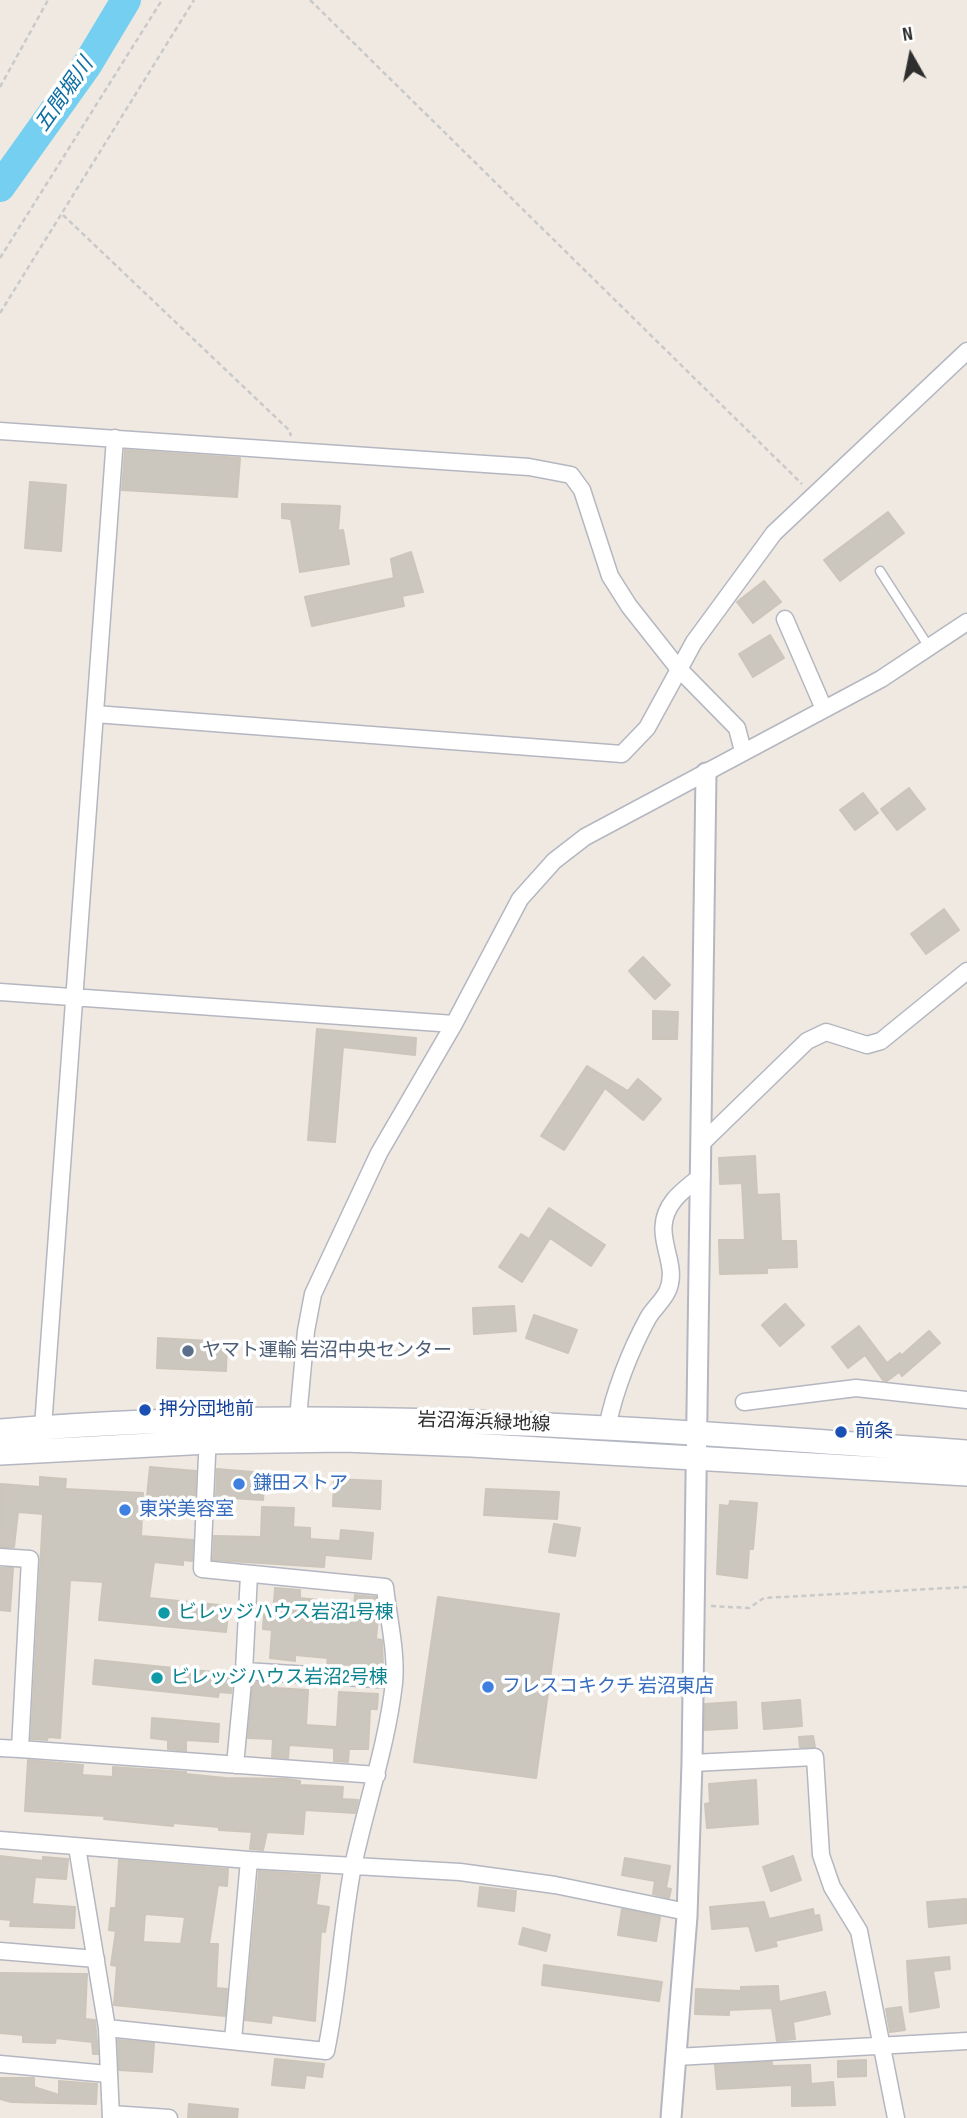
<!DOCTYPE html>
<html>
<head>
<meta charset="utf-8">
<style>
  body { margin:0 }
  #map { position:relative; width:967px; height:2118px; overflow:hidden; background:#efe9e1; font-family:"Sofia Sans Condensed",sans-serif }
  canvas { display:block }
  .north { position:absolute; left:876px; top:21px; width:70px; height:70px; -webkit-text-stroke:5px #fff; paint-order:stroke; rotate:351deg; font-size:19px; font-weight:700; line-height:28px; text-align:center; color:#2e2e2e }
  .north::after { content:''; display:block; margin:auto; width:24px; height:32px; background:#2e2e2e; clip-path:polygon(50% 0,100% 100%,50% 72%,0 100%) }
</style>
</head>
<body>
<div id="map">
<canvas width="967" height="2118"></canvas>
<div class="north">N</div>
</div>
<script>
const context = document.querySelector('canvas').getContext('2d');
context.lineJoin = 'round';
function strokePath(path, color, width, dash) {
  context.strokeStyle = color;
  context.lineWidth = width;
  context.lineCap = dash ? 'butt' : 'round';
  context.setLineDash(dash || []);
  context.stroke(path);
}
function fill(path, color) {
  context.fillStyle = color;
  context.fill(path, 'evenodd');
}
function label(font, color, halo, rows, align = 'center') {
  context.font = font + ' "Sofia Sans Condensed","Noto Sans JP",sans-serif';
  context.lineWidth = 7;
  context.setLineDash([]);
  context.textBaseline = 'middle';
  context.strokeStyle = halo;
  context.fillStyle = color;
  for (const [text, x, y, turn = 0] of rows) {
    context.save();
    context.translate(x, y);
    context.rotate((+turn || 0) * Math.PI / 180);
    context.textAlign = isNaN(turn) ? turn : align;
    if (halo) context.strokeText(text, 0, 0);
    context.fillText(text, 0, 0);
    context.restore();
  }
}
strokePath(new Path2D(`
  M0,187L87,65L126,0`), '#75cff0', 30);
const building = new Path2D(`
  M125,450L240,458L237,497L122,490Z
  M30,482L66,485L61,551L25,548Z
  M282,504L340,506L338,531L343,530L349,564L300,572L291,519L282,518Z
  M888,512L904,533L840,581L824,560Z
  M411,552L423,592L402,596L404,606L312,626L305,597L394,578L391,559Z
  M764,581L781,602L753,623L737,602Z
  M770,635L784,658L753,677L739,654Z
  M909,788L925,809L897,830L881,809Z
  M863,793L878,813L855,830L840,810Z
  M944,909L959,930L926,954L911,934Z
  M643,957L670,985L655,999L629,971Z
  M653,1011L678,1012L677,1039H653Z
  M317,1029L416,1038L415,1055L343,1047L335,1142L308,1140Z
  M587,1066L628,1091L638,1079L661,1099L643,1120L605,1088L564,1150L541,1136Z
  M755,1156L757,1195L779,1194L781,1241H796L797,1267L767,1268V1273L720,1274L719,1240H745L742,1183L720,1184L719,1158Z
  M549,1208L605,1245L591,1266L550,1238L522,1282L499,1267L521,1234L529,1239Z
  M785,1304L804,1325L780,1346L762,1325Z
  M514,1306L516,1331L474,1334L473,1308Z
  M534,1315L577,1330L568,1353L526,1338Z
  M859,1326L887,1363L900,1353L901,1356L929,1331L940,1343L902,1376L899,1372L887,1381L883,1380L865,1355L848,1368L832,1347Z
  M158,1338L227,1342L226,1371L157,1368Z
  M150,1467L196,1471L195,1495H191V1499L147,1496Z
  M217,1469L265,1473L263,1500L216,1497Z
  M40,1477L66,1479L65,1489L143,1493L141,1536L193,1540L192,1561L183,1560V1565L154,1562L149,1598L229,1606L226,1632L99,1620L103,1582L70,1580L60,1738L48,1737L47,1740L31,1739L43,1514L18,1512L14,1547H0L1,1484L40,1487Z
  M334,1479L381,1481L380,1509L333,1506Z
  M486,1489L559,1492L557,1519L484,1515Z
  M730,1501L757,1503L753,1549H749L747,1578L717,1574L720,1505L729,1506Z
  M262,1507L294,1508L293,1527L310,1528V1539L340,1541L341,1530L373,1533L371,1559L325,1555L324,1567L213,1560L214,1536L261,1537Z
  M554,1524L580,1528L575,1556L549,1552Z
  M0,1568H13L10,1611L0,1610Z
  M275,1588L300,1590V1598L354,1604L355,1595L376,1597L378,1617L376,1639L382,1640L383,1666L327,1664L328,1658L295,1655V1661L270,1658L272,1630L263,1629L264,1614L273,1615Z
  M438,1597L559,1614L536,1778L414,1762Z
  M95,1660L233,1674L231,1693L219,1692L218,1697L93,1684Z
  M253,1682L275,1683V1688L308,1690L306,1725L337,1727L339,1692L378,1694L377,1709H370L368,1749H349L348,1762L334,1761V1748L289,1745L288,1758L272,1757L273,1739L248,1738Z
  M800,1700L802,1726L764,1729L762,1703Z
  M736,1702L737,1728L705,1730V1704Z
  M152,1718L219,1724L218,1742L186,1740V1751L168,1749V1740L151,1738Z
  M813,1736L815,1747H800L799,1737Z
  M28,1760L83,1765L82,1775L113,1777V1767L186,1772V1774L225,1778L287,1779L300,1781V1785L343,1787L342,1799L358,1800L355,1813L305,1810L303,1834L267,1832L263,1850L250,1849L252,1832L219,1830V1827L173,1823V1826L104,1819L105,1816L25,1811Z
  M756,1780L758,1824L707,1828L705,1804L710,1803L709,1784Z
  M0,1856L43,1861V1857L68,1859L66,1879L35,1877L32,1904L75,1907L74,1928L10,1926L11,1920L0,1919Z
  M793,1856L801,1880L771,1891L763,1867Z
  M625,1858L670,1866L666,1888L671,1889L669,1898L653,1894L655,1881L622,1875Z
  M119,1860L228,1869L227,1886L218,1885L209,1944H218L216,1988L227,1989L225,2016L114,2005L117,1966L111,1965L116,1931L109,1930L111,1908H116ZM145,1914L185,1917L181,1944L143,1942Z
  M259,1871L320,1875L316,1905L329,1907L325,1932L321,1931L315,2021L272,2015L271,2023L245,2020Z
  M480,1887L516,1891L514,1911L478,1906Z
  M966,1899L967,1923L929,1927L927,1902Z
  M764,1902L769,1919L813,1909L814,1916L819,1915L822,1930L775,1941L777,1946L756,1951L749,1926L712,1929L710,1907Z
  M622,1909L660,1917L656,1941L618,1935Z
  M523,1928L550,1935L546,1951L519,1944Z
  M949,1957L950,1969L933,1971L939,2007L910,2012L907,1961Z
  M544,1965L662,1982L659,2001L542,1985Z
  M0,1973L87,1974L85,2019L95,2020L98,2054H93L92,2042L56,2038L55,2043L23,2042V2035L0,2033Z
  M778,1986L779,2002L825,1992L830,2014L793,2022L795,2039L777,2041L772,2008L729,2010V2015L695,2014L696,1989L741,1991V1987Z
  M901,2007L905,2030L890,2032L886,2009Z
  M118,2040L154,2043L152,2072L119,2070Z
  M275,2059L324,2064L322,2077L306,2075L304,2088L272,2085Z
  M866,2060V2076L838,2077V2061Z
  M772,2062V2066L810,2065L811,2084L833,2082L835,2105L792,2106V2085L717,2089L715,2065Z
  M0,2078H34V2087L59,2095V2081L97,2084L96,2104L11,2102L0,2099Z
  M189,2104L238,2109L237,2118H188Z`);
fill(building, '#cbc7bf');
strokePath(building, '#cbc5ba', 2);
const service = new Path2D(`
  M880,571L929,647`);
const minor = new Path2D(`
  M0,431L529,467L571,475L582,490L610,576L629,606L678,668L737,728L743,751
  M785,619L824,709
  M95,714L622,754L647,728L694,642L774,533L967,351
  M0,992L454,1024
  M703,1142L807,1041L826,1032L867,1045L881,1041L967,971
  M744,1402L856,1388L967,1400
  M298,1418L306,1331L313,1294L379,1153L454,1024L520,899L554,861L585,837L881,679L967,622
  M43,1427L115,438
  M607,1428C614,1392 630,1351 648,1318C653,1309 662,1302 667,1292C682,1262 647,1234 674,1200C681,1191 693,1183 702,1175
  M0,1557L30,1559L20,1749L377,1775
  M249,1575L244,1671L394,1680
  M0,1748L20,1749
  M692,1763L815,1757L821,1855L832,1887L859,1931L896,2118
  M235,1765L244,1671
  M0,1840L249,1860L460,1872L555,1885L687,1912
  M77,1847L107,2028L111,2118
  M0,1951L96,1959
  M107,2028L326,2051C339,1990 341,1928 353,1866C366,1805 387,1745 394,1683C397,1652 388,1617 385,1587L202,1569L208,1433
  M233,2040L249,1860
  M676,2057L967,2041
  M0,2064L108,2074
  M111,2114L169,2118`);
const tertiary = new Path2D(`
  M671,2118L687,1916L692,1763L706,773`);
const secondary = new Path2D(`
  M0,1431C322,1403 645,1429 967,1452
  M0,1453L208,1442L344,1440L471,1445L967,1474`);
strokePath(service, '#b4b7c1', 11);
strokePath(minor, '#b4b7c1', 19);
strokePath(tertiary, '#b4b7c1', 23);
strokePath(secondary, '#b4b7c1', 26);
strokePath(new Path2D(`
  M310,0L802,484
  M0,87L48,0
  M63,215L289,430L291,436
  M0,258L162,0
  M0,313L194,0
  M711,1606L749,1608L764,1598L967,1587`), '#c9c9c9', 2.5, [5, 3.5]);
strokePath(service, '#fff', 8);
strokePath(minor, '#fff', 16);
strokePath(tertiary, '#fff', 19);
strokePath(secondary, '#fff', 23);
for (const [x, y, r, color] of [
  [188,1351,7,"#5c6f8a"],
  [145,1410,7,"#1a4fb4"],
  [841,1432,7,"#1a4fb4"],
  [239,1484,7,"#3f7fe0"],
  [125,1510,7,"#3f7fe0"],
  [164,1613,7,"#0f9aa8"],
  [157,1678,7,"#0f9aa8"],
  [488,1687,7,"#3f7fe0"]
]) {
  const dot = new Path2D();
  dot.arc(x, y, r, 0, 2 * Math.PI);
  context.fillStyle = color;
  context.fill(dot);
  strokePath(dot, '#fff', 2.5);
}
label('19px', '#4e5e75', '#fff', [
  ["ヤマト運輸 岩沼中央センター",202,1351]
], 'left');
label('19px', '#164399', '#fff', [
  ["押分団地前",159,1410],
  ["前条",855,1432]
], 'left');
label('19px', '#2e2e2e', '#fff', [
  ["岩沼海浜緑地線",484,1423,2]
]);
label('19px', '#366cbe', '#fff', [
  ["鎌田ストア",253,1484],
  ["東栄美容室",139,1510],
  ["フレスコキクチ 岩沼東店",502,1687]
], 'left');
label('19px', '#0d838f', '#fff', [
  ["ビレッジハウス岩沼1号棟",178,1613],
  ["ビレッジハウス岩沼2号棟",171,1678]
], 'left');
label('italic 21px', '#0d6fa3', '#fff', [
  ["五間堀川",65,95,-55]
]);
</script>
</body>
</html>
